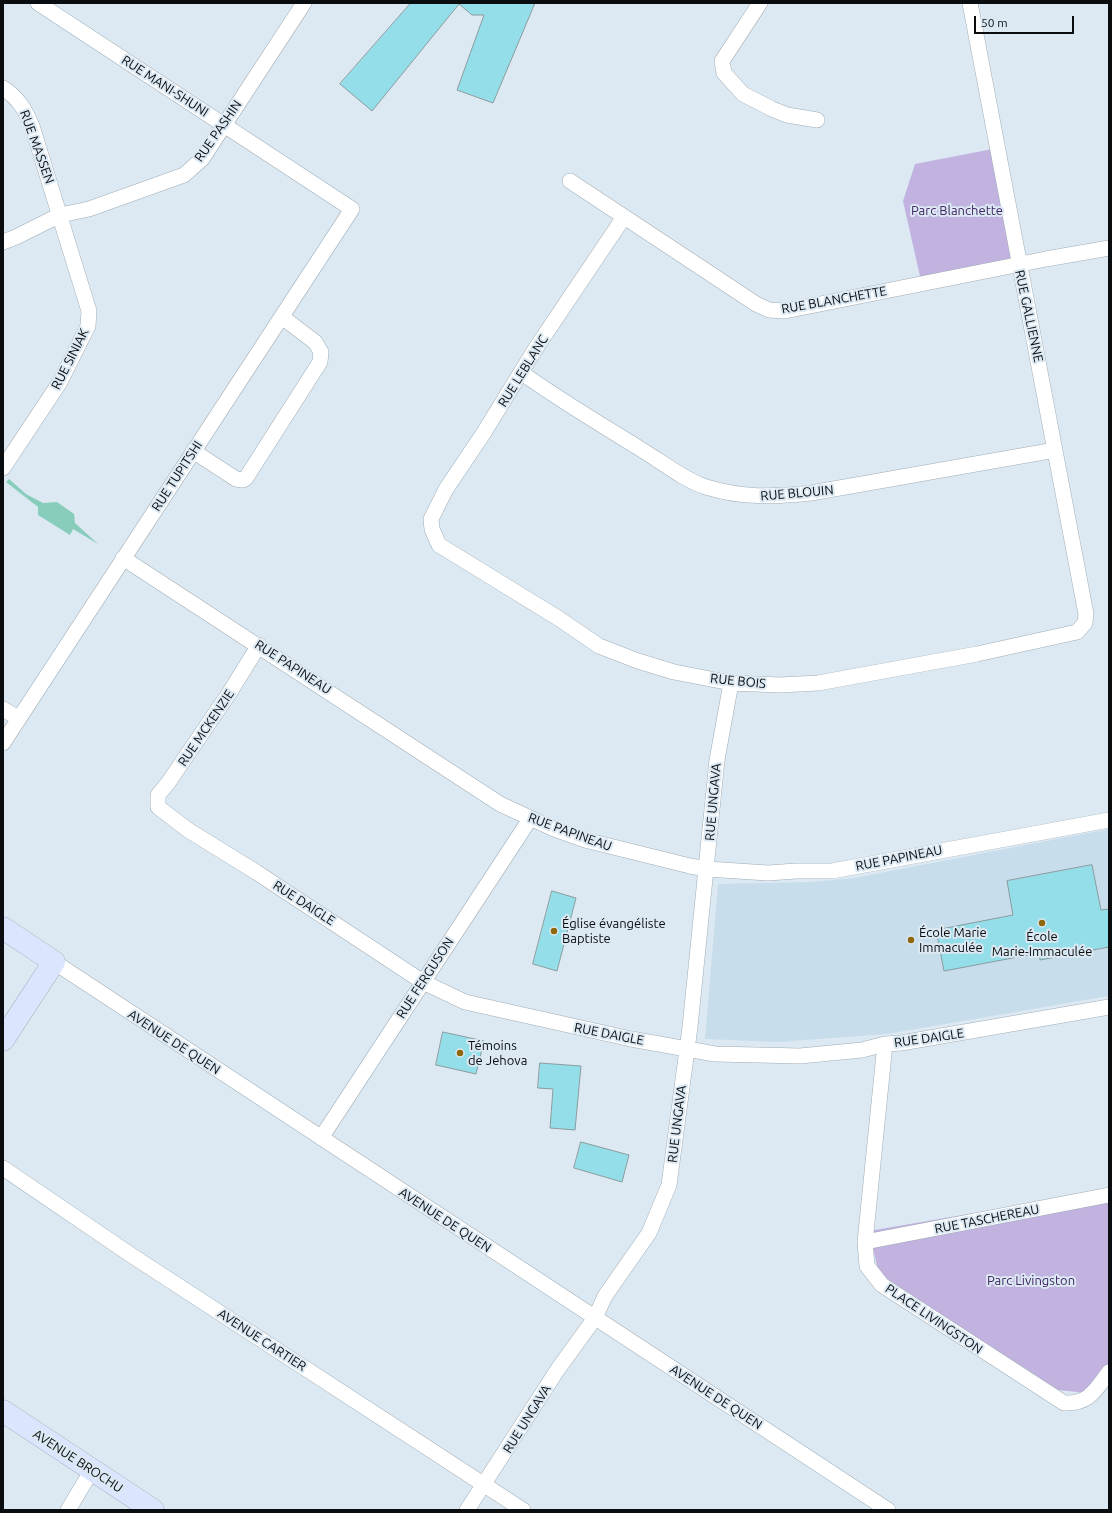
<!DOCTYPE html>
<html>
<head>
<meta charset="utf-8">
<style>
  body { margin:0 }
  #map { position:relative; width:1112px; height:1513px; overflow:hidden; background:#dce9f2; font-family:Ubuntu,sans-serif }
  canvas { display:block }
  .frame { position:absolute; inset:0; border:4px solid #090d10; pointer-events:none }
  .scale { position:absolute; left:974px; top:16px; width:100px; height:18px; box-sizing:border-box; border:2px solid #090d10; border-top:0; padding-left:5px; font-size:12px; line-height:14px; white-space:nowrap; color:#090d10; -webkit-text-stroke:3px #dce9f2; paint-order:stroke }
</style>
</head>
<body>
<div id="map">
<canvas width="1112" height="1513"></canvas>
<div class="frame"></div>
<div class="scale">50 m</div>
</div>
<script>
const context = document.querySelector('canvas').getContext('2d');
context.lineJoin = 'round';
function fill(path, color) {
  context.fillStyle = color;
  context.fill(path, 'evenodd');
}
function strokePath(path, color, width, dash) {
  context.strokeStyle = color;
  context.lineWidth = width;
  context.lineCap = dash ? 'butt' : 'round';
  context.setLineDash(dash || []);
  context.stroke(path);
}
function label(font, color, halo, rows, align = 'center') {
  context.font = font + ' Ubuntu,sans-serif';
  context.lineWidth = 4;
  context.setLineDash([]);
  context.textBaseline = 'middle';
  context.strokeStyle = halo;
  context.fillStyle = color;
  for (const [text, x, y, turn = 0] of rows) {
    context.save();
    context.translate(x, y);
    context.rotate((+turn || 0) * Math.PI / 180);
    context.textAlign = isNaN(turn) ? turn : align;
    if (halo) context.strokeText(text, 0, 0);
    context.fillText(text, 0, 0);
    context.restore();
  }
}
fill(new Path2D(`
  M1109,829V996L887,1034L779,1042L705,1039L718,884L811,882L854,878Z`), '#c8ddeb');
fill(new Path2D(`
  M998,148L1019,269L922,285L903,201L915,164Z
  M1109,1190V1369L1087,1393L1058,1390L879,1274L869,1231Z`), '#c1b2e0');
fill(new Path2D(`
  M9,479L26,494L43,503L57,502L74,514L75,523L98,544L73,529L70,535L38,515V507L6,482Z`), '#88cdbb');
const building = new Path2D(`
  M411,3H535L493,103L457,90L484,15H472L459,4L372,111L340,84Z
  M1092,865L1101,910L1109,909V947L1040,960L1039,953L944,971L936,930L1013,915L1007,881Z
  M552,891L576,898L557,971L533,964Z
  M443,1032L484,1041L476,1074L436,1065Z
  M540,1063L581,1066L575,1130L550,1128L553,1089L538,1088Z
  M581,1142L629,1155L622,1182L574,1168Z`);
fill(building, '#94dee9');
strokePath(building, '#8b9c9e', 1);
const street = new Path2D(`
  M760,3L722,61L724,73L743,94L772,109L787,115L817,120
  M3,88C18,98 25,109 32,126L89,311L88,326L60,382L3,468
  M570,181L756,304L769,310L785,311L1046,259L1109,248
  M624,217L536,348L483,434L446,489L431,519L432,529L439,545L558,618L599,646L638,661L674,672L731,683L780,685L818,683L977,654L1077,632L1085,623L1086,614L970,3
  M3,242L16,237L60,215L89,209L184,175L202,159L304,3
  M522,373C561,401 602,425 642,450C660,461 686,481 706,487C742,498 773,497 811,493L1055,450
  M193,451L236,479L243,480L246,478L320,362L321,352L315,342L282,317
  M123,558L500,804L554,829L585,840L690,866L707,869L768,873L796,871H832L1109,820
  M259,645L230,692L168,783L158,795V807L188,830L256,872L423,982L465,1002L631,1039L715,1054L800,1056L862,1050L885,1044L901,1043L1109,1007
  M3,709L18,718
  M3,743L352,209L38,3
  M54,962L888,1510
  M885,1044L865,1242L867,1266L882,1285L1064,1403C1089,1404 1095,1391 1109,1372
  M321,1138L530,819
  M3,1168L131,1255L523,1510
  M865,1242L1109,1195
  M68,1510L92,1470
  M467,1510L558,1369L595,1318L605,1296L649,1233L669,1185L690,1027L717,760L731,683`);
const secondary = new Path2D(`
  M3,928L54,962L3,1040
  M3,1411L153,1510`);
strokePath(street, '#a0adb6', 16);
strokePath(secondary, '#a0adb6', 23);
strokePath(street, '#fff', 15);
strokePath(secondary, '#dce5fe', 22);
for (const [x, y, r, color] of [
  [1042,923,4,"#8e680b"],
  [554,931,4,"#8e680b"],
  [911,940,4,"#8e680b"],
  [460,1053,4,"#8e680b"]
]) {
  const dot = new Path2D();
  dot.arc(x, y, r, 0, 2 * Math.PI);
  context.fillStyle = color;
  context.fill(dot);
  strokePath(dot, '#dce9f2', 1.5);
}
label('13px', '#090d10', '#dce9f2', [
  ["RUE MANI-SHUNI",165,86,33],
  ["RUE PASHIN",218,131,-55],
  ["RUE MASSEN",37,147,70],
  ["RUE BLANCHETTE",834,300,-10],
  ["RUE GALLIENNE",1029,316,78],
  ["RUE SINIAK",70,359,-63],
  ["RUE LEBLANC",523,371,-58],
  ["RUE TUPITSHI",177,476,-57],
  ["RUE BLOUIN",797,493,-5],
  ["RUE PAPINEAU",293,667,33],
  ["RUE BOIS",738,681,6],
  ["RUE MCKENZIE",206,728,-56],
  ["RUE UNGAVA",713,802,-85],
  ["RUE PAPINEAU",570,832,20],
  ["RUE PAPINEAU",899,858,-11],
  ["RUE DAIGLE",304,903,33],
  ["RUE FERGUSON",425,978,-57],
  ["RUE DAIGLE",609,1034,11],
  ["RUE DAIGLE",929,1038,-8],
  ["AVENUE DE QUEN",174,1042,33],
  ["RUE UNGAVA",677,1124,-83],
  ["RUE TASCHEREAU",987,1219,-11],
  ["AVENUE DE QUEN",445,1220,33],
  ["PLACE LIVINGSTON",934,1319,34],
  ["AVENUE CARTIER",262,1340,33],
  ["AVENUE DE QUEN",716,1397,33],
  ["RUE UNGAVA",527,1419,-58],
  ["AVENUE BROCHU",78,1461,33]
]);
label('13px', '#3f2563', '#dce9f2', [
  ["Parc Blanchette",957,211],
  ["Parc Livingston",1031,1281]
]);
label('13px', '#090d10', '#dce9f2', [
  ["Église évangéliste",562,924],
  ["Baptiste",562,939],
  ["École Marie",919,933],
  ["Immaculée",919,948],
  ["École",1042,937,"center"],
  ["Marie-Immaculée",1042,952,"center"],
  ["Témoins",468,1046],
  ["de Jehova",468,1061]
], 'left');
</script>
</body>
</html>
